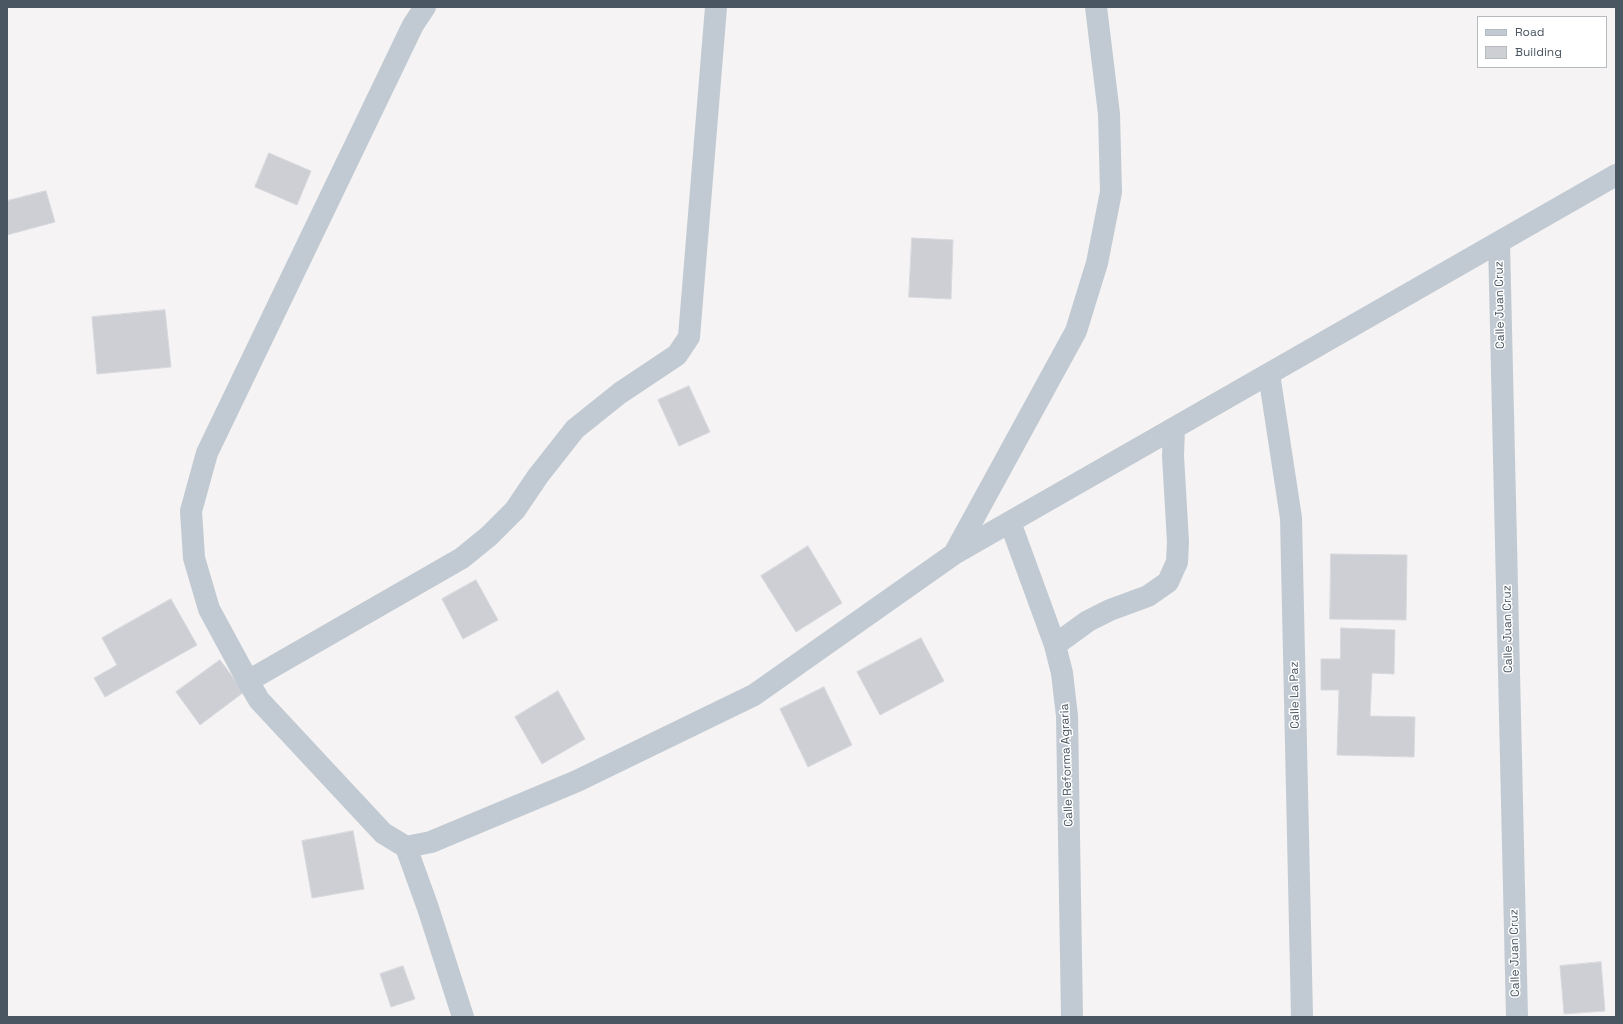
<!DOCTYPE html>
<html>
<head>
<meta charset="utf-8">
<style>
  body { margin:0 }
  #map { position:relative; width:1623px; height:1024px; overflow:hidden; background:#f5f3f3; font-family:"Space Grotesk",sans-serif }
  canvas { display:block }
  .frame { position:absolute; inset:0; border:8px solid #4a5661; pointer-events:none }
  .legend { position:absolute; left:1477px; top:16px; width:130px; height:52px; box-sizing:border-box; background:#fff; border:1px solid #b7bbc0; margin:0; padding:5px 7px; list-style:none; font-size:12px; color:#4a5661 }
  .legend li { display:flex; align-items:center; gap:8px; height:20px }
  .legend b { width:20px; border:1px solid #b7bbc0 }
</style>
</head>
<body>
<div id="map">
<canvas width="1623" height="1024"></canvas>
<div class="frame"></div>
<ul class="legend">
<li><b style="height:5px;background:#c1cad2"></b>Road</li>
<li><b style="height:11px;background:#cdcfd5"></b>Building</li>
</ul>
</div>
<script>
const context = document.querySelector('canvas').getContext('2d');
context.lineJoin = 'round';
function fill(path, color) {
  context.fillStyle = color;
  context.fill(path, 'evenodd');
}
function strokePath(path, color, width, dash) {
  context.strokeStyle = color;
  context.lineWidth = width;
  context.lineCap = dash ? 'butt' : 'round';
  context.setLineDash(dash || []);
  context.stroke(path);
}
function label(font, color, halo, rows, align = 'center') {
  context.font = font + ' "Space Grotesk",sans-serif';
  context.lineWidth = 3;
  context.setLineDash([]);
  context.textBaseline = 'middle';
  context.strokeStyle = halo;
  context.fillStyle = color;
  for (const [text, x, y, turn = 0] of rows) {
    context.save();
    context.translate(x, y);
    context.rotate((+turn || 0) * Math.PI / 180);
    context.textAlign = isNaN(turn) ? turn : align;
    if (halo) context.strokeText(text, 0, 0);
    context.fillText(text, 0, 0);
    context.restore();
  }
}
const building = new Path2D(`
  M269,153L311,171L297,205L255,187Z
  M46,191L55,222L7,235V201Z
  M912,238L953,240L951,299L909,297Z
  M165,310L171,367L97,374L92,317Z
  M689,386L710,432L679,446L658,400Z
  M808,546L842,603L796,632L761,576Z
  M1331,554L1407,555L1406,620L1330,619Z
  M476,580L498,620L463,639L442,599Z
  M171,599L197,645L105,697L94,678L117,665L102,638Z
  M1341,628L1395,630L1394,674L1372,673L1370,716L1415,717L1414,757L1337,755L1339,690H1321V659H1340Z
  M921,638L944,681L880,715L857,672Z
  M220,660L244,692L200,725L176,692Z
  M824,687L852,745L808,767L780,709Z
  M558,691L585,739L542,764L515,717Z
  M353,831L364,889L312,898L302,841Z
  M1601,962L1605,1011L1564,1014L1560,966Z
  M403,966L415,999L391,1007L380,974Z`);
fill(building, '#cdcfd5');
strokePath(building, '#d7d9de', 1);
strokePath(new Path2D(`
  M425,7L413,25L207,453L191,511L194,558L209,609L248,681L259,700L383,833L406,847L428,908L463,1017
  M1499,242L1517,1017
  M1269,374L1291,518L1302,1017
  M1010,522L1055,645L1062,673L1067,716L1072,1017
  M954,554L1616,175
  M1055,645L1088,621L1110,610L1148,596L1168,582L1177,562L1178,542L1173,456L1174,428
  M248,681L462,558L489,536L515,510L538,476L575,429L620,393L677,355L689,337L716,7
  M406,847L431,842L577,781L754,695L954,554L1076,331L1097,263L1111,192L1109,114L1096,7`), '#c1cad2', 22);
label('12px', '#4a5661', '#fff', [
  ["Calle Juan Cruz",1500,305,-91],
  ["Calle Juan Cruz",1508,629,-91],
  ["Calle La Paz",1295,695,-91],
  ["Calle Reforma Agraria",1067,765,-92],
  ["Calle Juan Cruz",1515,953,-91]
]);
</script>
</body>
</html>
